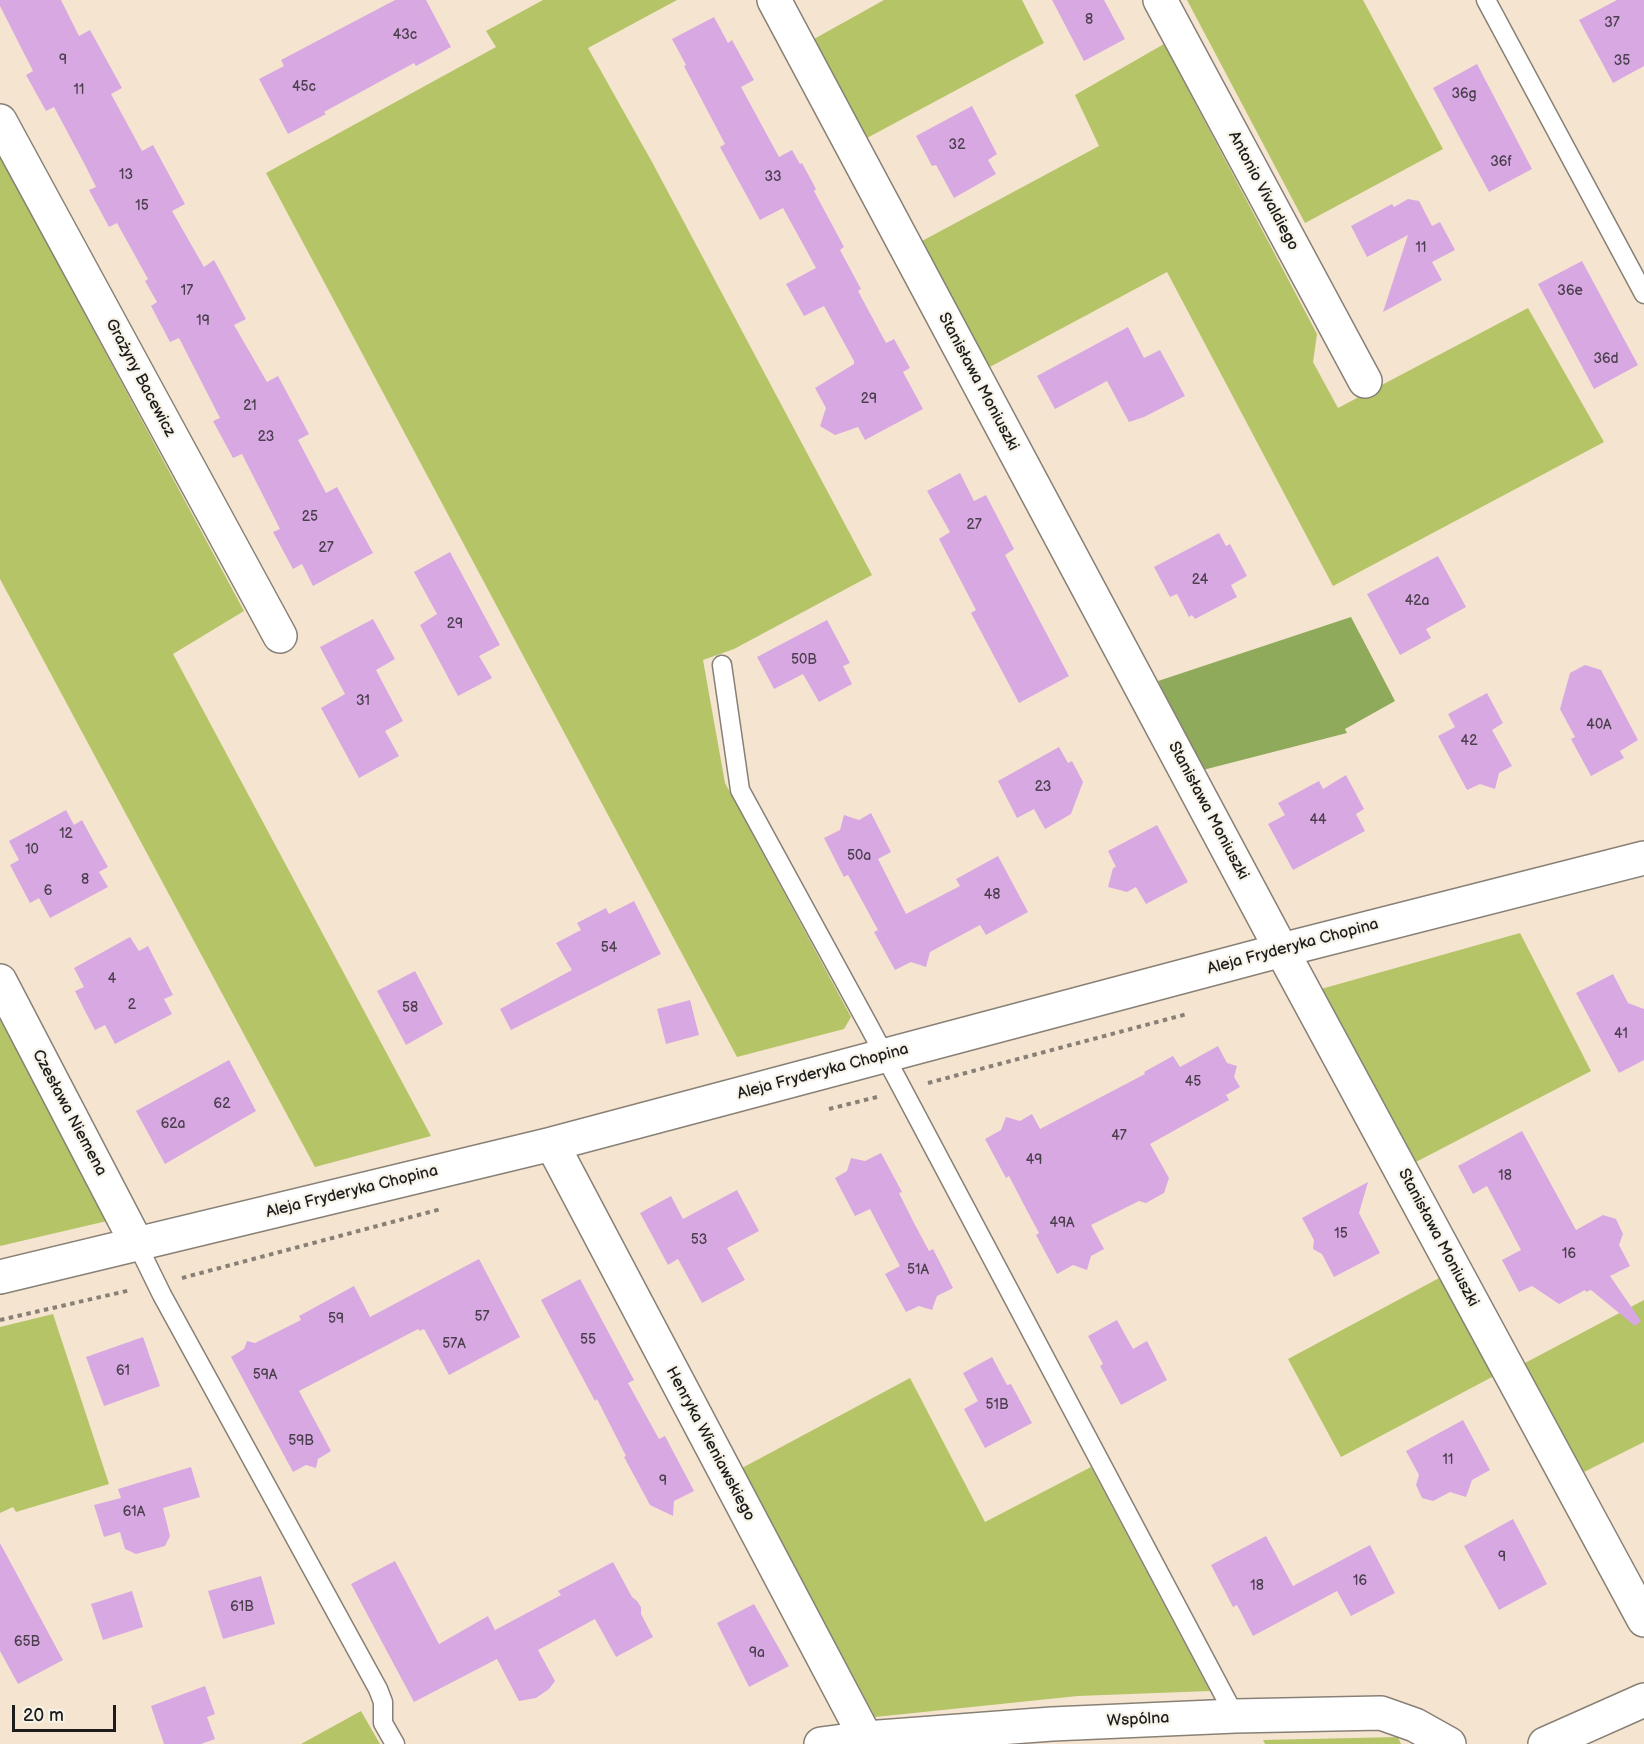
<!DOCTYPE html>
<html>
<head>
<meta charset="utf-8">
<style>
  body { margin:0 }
  #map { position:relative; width:1644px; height:1744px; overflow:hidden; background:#f5e5d0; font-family:"Balsamiq Sans",sans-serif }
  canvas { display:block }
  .scale { position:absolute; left:12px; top:1705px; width:104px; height:27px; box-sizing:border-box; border:3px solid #1c1c1c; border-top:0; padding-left:8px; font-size:18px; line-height:21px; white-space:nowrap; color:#1c1c1c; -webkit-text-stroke:4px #f7f3e8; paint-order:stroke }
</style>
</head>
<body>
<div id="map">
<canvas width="1644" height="1744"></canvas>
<div class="scale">20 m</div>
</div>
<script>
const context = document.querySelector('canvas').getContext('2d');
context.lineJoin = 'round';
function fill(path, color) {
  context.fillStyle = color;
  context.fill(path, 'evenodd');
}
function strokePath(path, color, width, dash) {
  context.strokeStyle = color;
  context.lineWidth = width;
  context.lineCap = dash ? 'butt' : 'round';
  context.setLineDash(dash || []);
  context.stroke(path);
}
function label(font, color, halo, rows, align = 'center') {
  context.font = font + ' "Balsamiq Sans",sans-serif';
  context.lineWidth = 4.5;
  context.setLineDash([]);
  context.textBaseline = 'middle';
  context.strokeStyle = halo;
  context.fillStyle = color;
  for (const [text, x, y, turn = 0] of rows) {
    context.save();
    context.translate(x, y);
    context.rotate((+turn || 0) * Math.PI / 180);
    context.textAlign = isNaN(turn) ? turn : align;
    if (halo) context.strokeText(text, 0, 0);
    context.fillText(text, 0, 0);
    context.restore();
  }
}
fill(new Path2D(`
  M543,0H677L588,48L652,162L872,575L734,649L703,660L725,783L851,1017L844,1029L737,1057L266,173L496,47L486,31Z
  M884,0H1022L1044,43L867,138L814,39Z
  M1187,0H1363L1443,149L1305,223Z
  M1164,44L1317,334L1313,362L1338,408L1528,308L1604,442L1333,586L1167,272L986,369L922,241L1099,146L1075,95Z
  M0,156L244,611L173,654L431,1136L315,1167L0,579Z
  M1520,933L1591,1071L1414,1163L1321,989Z
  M0,1019L107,1221L0,1246Z
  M1441,1277L1494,1376L1341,1457L1288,1359Z
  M1644,1300V1442L1582,1473L1523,1364Z
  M53,1314L109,1484L16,1512L13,1507L0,1513V1327Z
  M910,1378L985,1522L1091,1467L1210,1691L1078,1696L875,1717L742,1468Z
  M361,1711L380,1744H301Z
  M1398,1737L1401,1744H1265L1263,1740Z`), '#b5c467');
fill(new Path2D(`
  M1351,617L1395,701L1345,729L1347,733L1203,770L1158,681Z`), '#90aa5c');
fill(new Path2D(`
  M0,0H61L79,36L90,30L122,88L111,94L142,151L153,145L185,204L172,211L204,267L214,260L246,319L234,325L267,382L278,376L309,434L298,440L326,493L337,487L373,553L313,586L302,564L293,569L273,532L280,529L242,454L233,458L213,421L220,418L179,338L170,342L151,306L157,302L145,281L148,279L117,223L109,227L89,190L96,187L85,165L54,107L46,111L26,75L33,71L0,6Z
  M395,0H426L451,47L416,66L414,63L324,112L326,114L288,134L259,79L284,66L281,60Z
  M1052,0H1104L1125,39L1084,61Z
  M1617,0H1644V66L1613,83L1579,20Z
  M714,17L728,43L732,40L754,80L741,87L779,157L792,150L800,164L802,163L816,189L814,191L844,247L840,250L861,289L858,291L886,343L894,339L910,368L903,372L923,409L865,440L858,427L835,435L820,426L826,408L815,388L854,364V361L824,306L804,316L786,284L816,268L783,208L760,220L720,147L725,144L684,66L686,65L672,39Z
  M1477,64L1532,169L1489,192L1433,88Z
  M972,106L997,154L988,160L996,174L954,198L936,165L932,166L916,136Z
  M1408,199L1419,201L1432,226L1440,222L1455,250L1432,262L1442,280L1383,312L1408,235L1367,257L1351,226L1392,204L1394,207Z
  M1582,261L1638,365L1594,389L1538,284Z
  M1128,327L1144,358L1160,350L1185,396L1144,417L1129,422L1107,381L1055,409L1037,376Z
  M960,473L974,501L986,495L1014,549L1005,555L1069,676L1019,703L971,613L976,610L939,539L950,532L927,491Z
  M1219,533L1226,546L1230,544L1247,576L1231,585L1237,597L1195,619L1192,615L1189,617L1177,594L1170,597L1154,567Z
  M450,552L500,645L479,656L492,678L458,696L420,625L437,614L414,572Z
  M1438,556L1466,607L1426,629L1431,638L1400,655L1367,594Z
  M373,619L395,659L376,670L403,721L385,731L399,756L359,778L321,708L345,694L320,647Z
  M827,620L850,663L843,666L852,684L819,702L803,674L774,689L757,657Z
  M1585,665L1601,670L1638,740L1620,751L1624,758L1591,776L1571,739L1575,737L1560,709L1570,673Z
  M1487,693L1503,723L1492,730L1512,766L1499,773L1495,789L1480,784L1467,790L1438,736L1455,727L1448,714Z
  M1059,747L1068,763L1072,761L1083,782L1071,814L1045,829L1034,809L1017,818L998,781Z
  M1346,775L1364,809L1356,814L1365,831L1293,870L1268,824L1285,815L1278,803L1319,781L1323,789Z
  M66,810L74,825L82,820L95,844L108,867L99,872L108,887L50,918L39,898L30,903L10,865L19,860L9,841Z
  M871,813L891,852L878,859L906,914L960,886L956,879L998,856L1028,912L986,935L980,925L930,952L926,967L911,962L895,970L874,932L878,930L848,875L844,877L824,838L840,830L844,815L859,820Z
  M1157,825L1188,882L1146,904L1136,887L1127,892L1108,887L1113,868L1116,867L1108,851Z
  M634,901L661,954L511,1030L500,1009L572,970L556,943L581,930L577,923L606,908L609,914Z
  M130,937L139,951L148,946L173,995L164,999L172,1014L115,1044L105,1025L95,1030L85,1011L75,991L84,987L74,968Z
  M415,971L443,1024L406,1045L377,991Z
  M1613,974L1628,1003L1644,1009V1060L1619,1073L1576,993Z
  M690,1000L699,1035L666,1044L657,1009Z
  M1218,1046L1227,1063L1237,1066L1234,1077L1240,1087L1226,1095L1229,1100L1150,1144L1169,1178L1164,1193L1146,1203L1139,1201L1091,1225L1104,1249L1091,1256L1087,1270L1073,1265L1057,1274L1036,1235L1039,1233L1024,1205L1009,1176L1006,1178L985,1139L1001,1130L1006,1117L1020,1121L1032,1114L1040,1129L1145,1074L1144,1072L1173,1056L1180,1067Z
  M229,1060L256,1111L165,1164L136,1111Z
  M1522,1131L1576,1230L1603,1215L1616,1219L1623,1234L1619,1245L1630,1266L1610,1276L1641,1321L1635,1326L1591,1290L1586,1292L1585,1290L1559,1304L1532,1286L1519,1292L1502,1260L1521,1250L1487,1186L1473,1194L1458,1166Z
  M881,1153L902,1192L899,1193L914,1223L929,1251L933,1249L953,1288L937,1296L932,1310L919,1306L906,1312L885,1274L900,1266L885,1238L870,1209L855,1216L835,1178L847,1171L851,1158L865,1161Z
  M1368,1182L1359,1213L1380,1253L1334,1277L1322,1254L1313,1249L1314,1240L1302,1218Z
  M737,1190L759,1231L727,1248L745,1280L702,1303L678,1259L668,1265L640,1213L671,1196L683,1219Z
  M479,1259L520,1337L449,1375L424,1329L420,1331L418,1329L299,1391L331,1451L318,1459L316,1468L306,1465L293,1472L231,1357L244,1349L247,1341L255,1343L301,1320L299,1316L354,1286L370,1317Z
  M580,1279L634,1380L628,1383L659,1439L665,1436L694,1491L674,1501L673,1516L650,1505L624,1457L626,1456L597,1399L595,1401L541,1300Z
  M1117,1320L1133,1349L1147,1341L1167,1380L1121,1405L1100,1366L1103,1364L1088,1336Z
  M143,1337L160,1386L104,1406L86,1357Z
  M992,1357L1007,1385L1011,1384L1032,1423L985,1448L964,1409L978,1401L963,1373Z
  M1463,1420L1490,1470L1472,1480L1466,1497L1450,1492L1433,1501L1422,1498L1416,1485L1419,1475L1406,1451Z
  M191,1467L200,1497L163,1508L170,1536L165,1546L136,1554L125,1549L120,1532L104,1537L94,1505L121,1498L118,1489Z
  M1513,1519L1547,1584L1499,1610L1464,1546Z
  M1266,1536L1293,1586L1370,1545L1395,1593L1351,1616L1337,1591L1253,1636L1237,1605L1233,1607L1211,1565Z
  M0,1543L63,1660L18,1684L0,1651Z
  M395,1561L439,1644L488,1616L495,1630L561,1595L558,1591L613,1562L632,1597L637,1601L641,1607V1614L653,1637L616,1657L595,1619L538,1650L555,1681L549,1689L536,1698L519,1701L497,1659L414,1702L351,1584Z
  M261,1576L275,1624L223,1639L208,1591Z
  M132,1591L143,1627L103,1640L91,1604Z
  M754,1604L789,1666L749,1687L717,1623Z
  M205,1686L215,1714L207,1717L215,1739L201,1744H164L151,1706Z`), '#d8a8e3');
const lane = new Path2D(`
  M1486,0L1644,294
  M722,665L740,790L870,1028L1235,1716
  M137,1244L162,1295L378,1689L383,1702V1723L395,1744`);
const street = new Path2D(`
  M774,0L1274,936L1644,1620
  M1160,0L1365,381
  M0,121L280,636
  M0,981L137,1244
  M552,1144L869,1744
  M0,1277L552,1144L1282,950L1644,858
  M821,1744L866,1738L1052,1724L1235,1716L1381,1713L1415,1725L1449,1744
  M1545,1744L1644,1700`);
strokePath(lane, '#888076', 21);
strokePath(street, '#888076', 36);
strokePath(new Path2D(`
  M928,1083L1187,1014
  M829,1109L877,1097
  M182,1278L441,1209
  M0,1320L131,1290`), '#888076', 4, [4.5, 4.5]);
strokePath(lane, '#fff', 18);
strokePath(street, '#fff', 33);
label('14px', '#4b3f4e', null, [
  ["8",1089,20],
  ["37",1612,23],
  ["43c",405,35],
  ["9",63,60],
  ["35",1622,61],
  ["45c",304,87],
  ["11",79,90],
  ["36g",1464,94],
  ["32",957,145],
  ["36f",1501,162],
  ["13",126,175],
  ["33",773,177],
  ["15",142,206],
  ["11",1421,248],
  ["17",187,291],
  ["36e",1570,291],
  ["19",203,321],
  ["36d",1606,359],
  ["29",869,399],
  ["21",250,406],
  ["23",266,437],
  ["25",310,517],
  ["27",974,525],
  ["27",326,548],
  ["24",1200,580],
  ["42a",1417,601],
  ["29",455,624],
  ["50B",804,660],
  ["31",363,701],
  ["40A",1599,725],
  ["42",1469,741],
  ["23",1043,787],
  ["44",1318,820],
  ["12",66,834],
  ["10",32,850],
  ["50a",859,856],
  ["8",85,880],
  ["6",48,891],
  ["48",992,895],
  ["54",609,948],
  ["4",112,979],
  ["2",132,1005],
  ["58",410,1008],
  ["41",1621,1034],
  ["45",1193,1082],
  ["62",222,1104],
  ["62a",173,1124],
  ["47",1119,1136],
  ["49",1034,1160],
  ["18",1505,1176],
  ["49A",1062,1223],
  ["15",1341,1234],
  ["53",699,1240],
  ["16",1569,1254],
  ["51A",918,1270],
  ["57",482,1317],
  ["59",336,1319],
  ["55",588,1340],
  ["57A",454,1344],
  ["61",123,1371],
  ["59A",265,1375],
  ["51B",997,1405],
  ["59B",301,1441],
  ["11",1448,1460],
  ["9",663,1481],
  ["61A",134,1512],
  ["9",1502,1557],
  ["16",1360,1581],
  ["18",1257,1586],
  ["61B",242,1607],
  ["65B",27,1642],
  ["9a",757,1653]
]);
label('16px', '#1c1c1c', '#f7f3e8', [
  ["Antonio Vivaldiego",1263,191,62],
  ["Grażyny Bacewicz",140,378,62],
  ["Stanisława Moniuszki",978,382,62],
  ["Stanisława Moniuszki",1208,811,62],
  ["Aleja Fryderyka Chopina",1293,947,-15],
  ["Aleja Fryderyka Chopina",823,1072,-15],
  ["Czesława Niemena",69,1113,62],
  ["Aleja Fryderyka Chopina",352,1192,-14],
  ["Stanisława Moniuszki",1438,1238,62],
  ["Henryka Wieniawskiego",710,1444,62],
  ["Wspólna",1138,1720,-3]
]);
</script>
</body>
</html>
